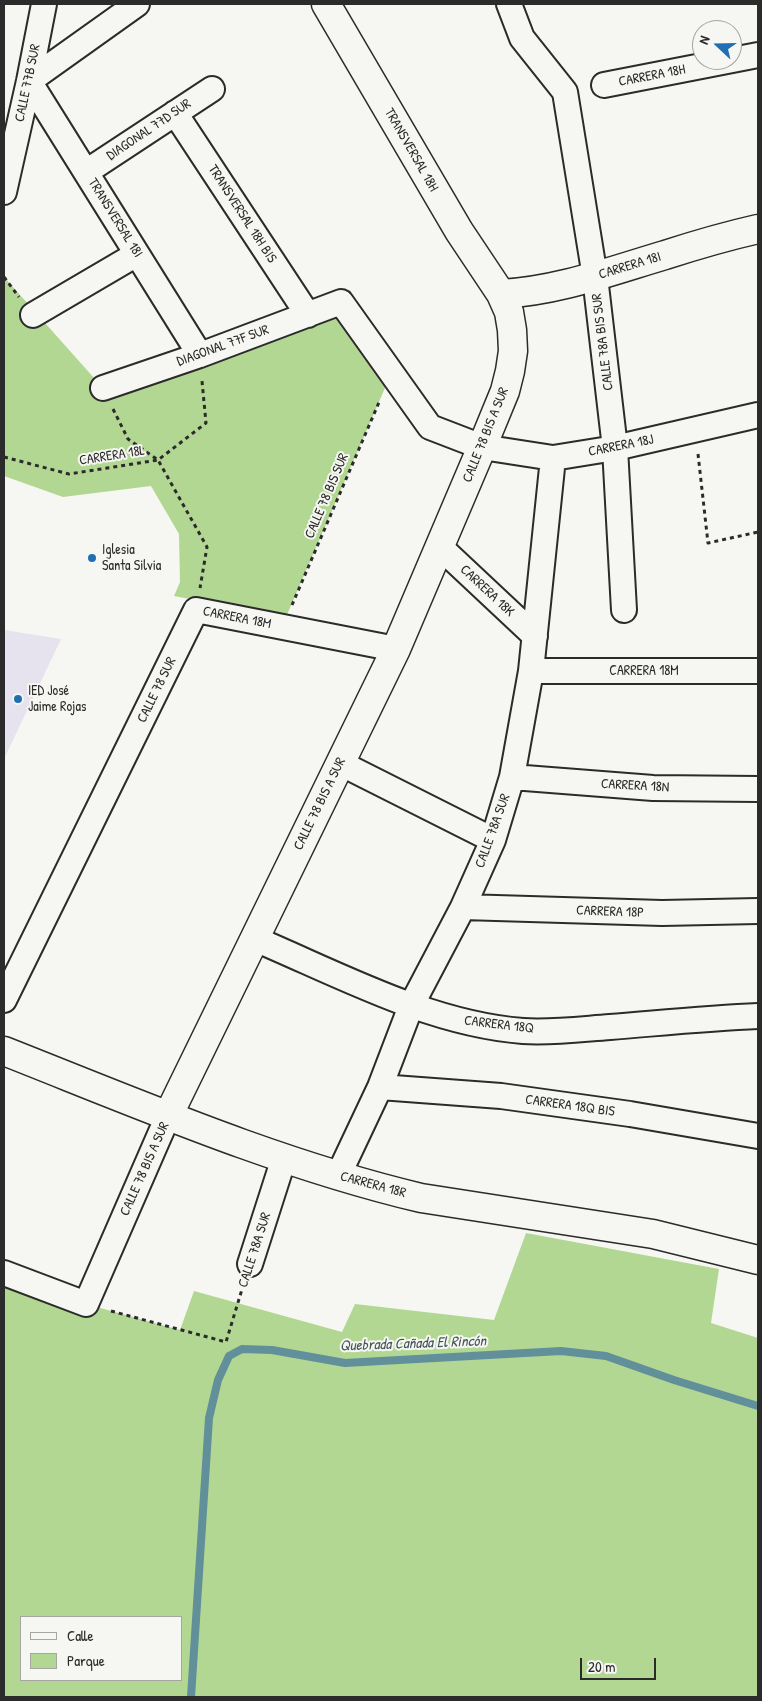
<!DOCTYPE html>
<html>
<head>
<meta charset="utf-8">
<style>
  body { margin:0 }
  #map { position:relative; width:762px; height:1701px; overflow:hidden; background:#f6f6f2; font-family:"Patrick Hand",sans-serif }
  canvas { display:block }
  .frame { position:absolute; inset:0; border:5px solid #2b2b2b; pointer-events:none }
  .legend { position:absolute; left:20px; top:1616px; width:162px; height:65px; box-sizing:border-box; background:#f6f6f2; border:1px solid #a5a5a2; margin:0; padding:6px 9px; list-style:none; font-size:15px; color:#2b2b2b }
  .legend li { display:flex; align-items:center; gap:10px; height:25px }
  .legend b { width:25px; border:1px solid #a5a5a2 }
  .north { position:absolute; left:692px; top:20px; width:50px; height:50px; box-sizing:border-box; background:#f6f6f2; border:1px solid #a5a5a2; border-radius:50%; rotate:291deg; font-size:14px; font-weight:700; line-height:20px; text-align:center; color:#2b2b2b }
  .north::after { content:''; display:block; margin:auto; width:18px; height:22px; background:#1f6fb2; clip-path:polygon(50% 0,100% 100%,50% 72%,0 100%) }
  .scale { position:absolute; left:580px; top:1658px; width:76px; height:22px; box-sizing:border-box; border:2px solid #2b2b2b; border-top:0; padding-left:6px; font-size:15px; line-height:18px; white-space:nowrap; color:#2b2b2b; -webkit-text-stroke:4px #f6f6f2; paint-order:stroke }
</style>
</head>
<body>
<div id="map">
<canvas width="762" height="1701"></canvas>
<div class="frame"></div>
<ul class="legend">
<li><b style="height:6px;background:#f6f6f2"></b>Calle</li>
<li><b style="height:14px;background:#b2d792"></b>Parque</li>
</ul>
<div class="north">N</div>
<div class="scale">20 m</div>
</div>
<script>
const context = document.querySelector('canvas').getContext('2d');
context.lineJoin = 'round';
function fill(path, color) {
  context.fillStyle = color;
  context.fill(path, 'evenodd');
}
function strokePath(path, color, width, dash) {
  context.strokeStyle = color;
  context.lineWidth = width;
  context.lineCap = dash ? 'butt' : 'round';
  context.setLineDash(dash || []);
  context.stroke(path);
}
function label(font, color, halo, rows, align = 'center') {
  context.font = font + ' "Patrick Hand",sans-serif';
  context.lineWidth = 4;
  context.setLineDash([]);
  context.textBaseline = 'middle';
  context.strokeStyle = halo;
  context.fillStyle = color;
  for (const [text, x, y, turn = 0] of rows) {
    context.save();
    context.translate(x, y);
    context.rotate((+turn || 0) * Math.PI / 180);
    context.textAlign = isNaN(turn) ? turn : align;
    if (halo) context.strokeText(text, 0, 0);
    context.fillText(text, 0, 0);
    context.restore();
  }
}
fill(new Path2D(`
  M4,630L61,639L4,759Z`), '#e6e2ee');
fill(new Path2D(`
  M4,277L103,388L341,302L391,374L286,617L174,596L180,582L179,534L151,486L63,497L4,476Z
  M526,1233L719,1269L711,1323L758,1338V1697H4V1273L86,1304L180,1330L194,1291L342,1332L355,1304L494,1320ZM21,1617H181V1680H21Z`), '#b2d792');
strokePath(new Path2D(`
  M191,1697L209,1418L218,1380L229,1356L242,1349L272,1350L345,1363L561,1351L606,1356L674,1380L758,1406`), '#618f9a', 8);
const street = new Path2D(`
  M137,4L29,81L200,355
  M509,4L522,38L565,92L595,277L615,448L624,610
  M604,85L758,55
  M175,113L308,315
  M86,172L212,89
  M4,192L29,81L44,4
  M33,315L137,254
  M103,388L200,355L341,302L430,427L482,447L553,458L615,448L758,415
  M439,546L535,636
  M531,671H758
  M340,763L493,840
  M512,777L653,788L758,789
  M463,907L662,913L758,911
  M255,939C340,975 430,1024 523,1031C551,1033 582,1029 610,1027C660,1023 709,1018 758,1016
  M4,1000L196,610L396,649
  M380,1087L501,1096L630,1114L758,1136
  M338,1176L380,1087L411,1006L463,907L493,840L512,777L531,671L553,458
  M250,1264L284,1158
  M4,1273L86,1304L168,1116`);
const secondary = new Path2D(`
  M501,294C558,291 611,271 665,255C696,245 727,236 758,229
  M4,1051C141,1105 278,1164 421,1198L653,1234L758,1260
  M168,1116L396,649L482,447L505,391L510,371L513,351L512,330L509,312L501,294L459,231L326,4`);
strokePath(street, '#2b2b2b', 28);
strokePath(secondary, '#2b2b2b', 31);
strokePath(new Path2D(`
  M4,277L19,297
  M113,409L128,439L158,460L207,547L200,588
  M698,454L708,543L758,532
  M4,457L69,474L158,460L206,423L202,381
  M292,605L380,400
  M111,1311L226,1342L243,1286`), '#2b2b2b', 3, [4, 4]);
strokePath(street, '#f6f6f2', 24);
strokePath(secondary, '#f6f6f2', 28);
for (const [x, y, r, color] of [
  [92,558,5,"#1f6fb2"],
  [18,699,5,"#1f6fb2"]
]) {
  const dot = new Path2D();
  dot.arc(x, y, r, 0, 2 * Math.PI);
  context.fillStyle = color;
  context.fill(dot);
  strokePath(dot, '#f6f6f2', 2);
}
label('14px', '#2b2b2b', '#f6f6f2', [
  ["CARRERA 18H",652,76,-11],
  ["CALLE 77B SUR",28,83,-78],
  ["DIAGONAL 77D SUR",149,130,-34],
  ["TRANSVERSAL 18H",411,150,60],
  ["TRANSVERSAL 18H BIS",242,214,57],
  ["TRANSVERSAL 18I",115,218,58],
  ["CARRERA 18I",630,266,-17],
  ["CALLE 78A BIS SUR",603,342,-97],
  ["DIAGONAL 77F SUR",223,346,-20],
  ["CALLE 78 BIS A SUR",486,435,-68],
  ["CARRERA 18J",621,446,-11],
  ["CARRERA 18L",112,456,-9],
  ["CALLE 78 BIS SUR",327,496,-67],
  ["CARRERA 18K",487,591,43],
  ["CARRERA 18M",237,618,11],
  ["CARRERA 18M",644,671],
  ["CALLE 78 SUR",157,690,-64],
  ["CARRERA 18N",635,786,3],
  ["CALLE 78 BIS A SUR",320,804,-64],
  ["CALLE 78A SUR",493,831,-70],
  ["CARRERA 18P",610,912,2],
  ["CARRERA 18Q",499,1025,7],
  ["CARRERA 18Q BIS",570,1106,8],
  ["CALLE 78 BIS A SUR",145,1169,-66],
  ["CARRERA 18R",373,1185,15],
  ["CALLE 78A SUR",255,1250,-72]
]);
label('14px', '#2b2b2b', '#f6f6f2', [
  ["Iglesia",102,550],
  ["Santa Silvia",102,566],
  ["IED José",28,691],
  ["Jaime Rojas",28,707]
], 'left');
label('italic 15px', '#425559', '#f6f6f2', [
  ["Quebrada Cañada El Rincón",413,1344,-2]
]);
</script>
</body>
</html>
